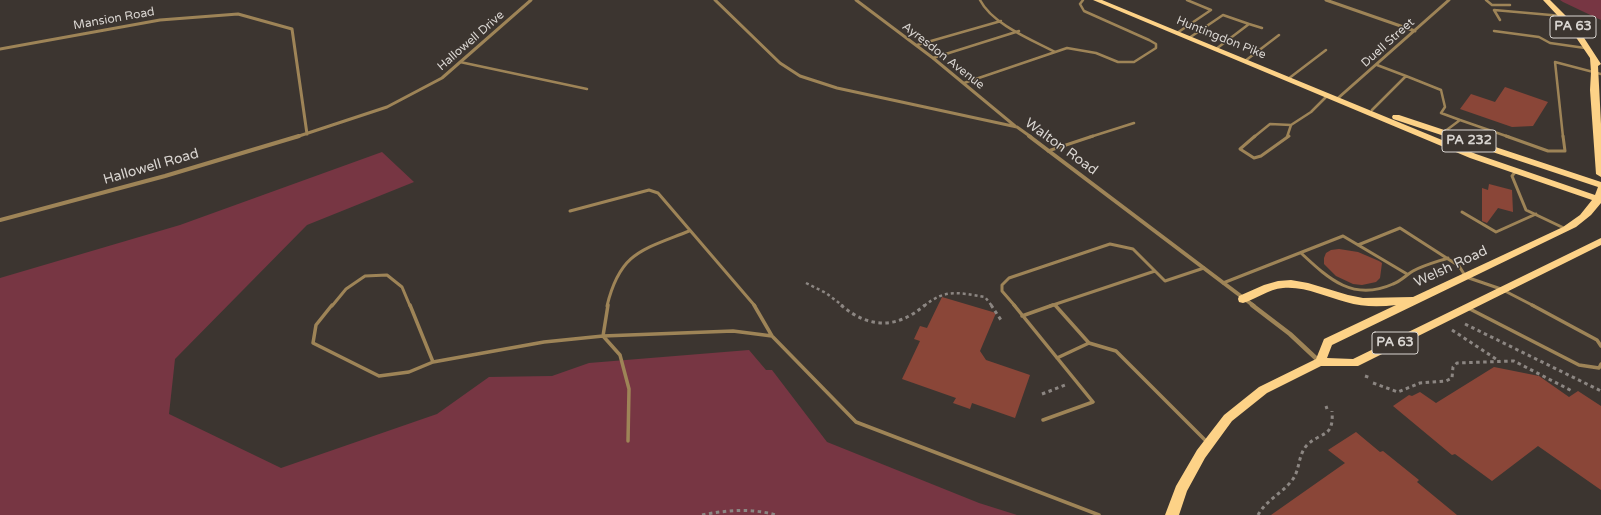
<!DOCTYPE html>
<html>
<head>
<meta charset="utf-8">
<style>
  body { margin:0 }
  canvas { display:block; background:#3c3530 }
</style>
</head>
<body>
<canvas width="1601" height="515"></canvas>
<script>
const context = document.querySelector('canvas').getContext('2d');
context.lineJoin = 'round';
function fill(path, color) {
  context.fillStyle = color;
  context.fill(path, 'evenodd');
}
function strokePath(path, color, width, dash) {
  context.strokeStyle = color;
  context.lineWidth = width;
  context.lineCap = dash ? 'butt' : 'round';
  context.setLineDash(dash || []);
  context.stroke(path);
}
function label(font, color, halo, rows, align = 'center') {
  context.font = font + ' "Varela Round",sans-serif';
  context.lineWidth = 3;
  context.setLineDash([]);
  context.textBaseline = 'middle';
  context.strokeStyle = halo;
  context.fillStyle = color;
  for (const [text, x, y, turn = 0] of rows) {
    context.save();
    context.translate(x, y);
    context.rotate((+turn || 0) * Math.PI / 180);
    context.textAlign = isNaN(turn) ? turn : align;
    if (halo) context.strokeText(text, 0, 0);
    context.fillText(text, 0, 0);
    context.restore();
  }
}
fill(new Path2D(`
  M1560,0H1601V20L1563,2Z
  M382,152L414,182L307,225L175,359L169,414L281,468L437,414L489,377L552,376L589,363L749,350L766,370H772L827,442L979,503L1017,515H0V278L180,225Z`), '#773643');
fill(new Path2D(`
  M1505,87L1548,102L1533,126L1512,127L1460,109L1471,94L1495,102Z
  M1489,184L1512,190L1513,212L1498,208L1487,223L1482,221V188L1488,190Z
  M1339,249L1358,252L1379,261L1382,263L1380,278L1376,282L1362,285L1353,284L1336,276L1324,264V258L1326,253L1331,250Z
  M942,297L996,313L980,351L986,360L1030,375L1015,418L972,403L970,409L953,403L956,398L902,379L920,341L914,339L920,326L927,328Z
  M1494,367L1539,376L1569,397L1578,391L1601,406V490L1538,446L1492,481L1455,454L1452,455L1393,406L1409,395L1412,396L1420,392L1436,403Z
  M1356,432L1380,452L1383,451L1419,480L1417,482L1457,515H1271L1345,463L1328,450Z`), '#8a4638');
strokePath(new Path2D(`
  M806,283L826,293L843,306
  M924,306C946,288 959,293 985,297L992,306`), '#8c8682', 2.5, [3, 3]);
strokePath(new Path2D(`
  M841,305C869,329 897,329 925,305
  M991,305L1001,320
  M1465,324L1601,391
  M1452,330L1499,361
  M1365,376L1371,378
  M1373,383L1398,392L1420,383L1446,381L1452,378L1453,367L1457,363L1514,361L1572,391
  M1042,394L1068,384
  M1326,406L1327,409
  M702,515C727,510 751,508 776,515
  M1258,515C1266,500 1283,493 1293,479C1300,469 1298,455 1307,445C1322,431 1334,438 1332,411`), '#8c8682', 3, [3.5, 3.5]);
strokePath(new Path2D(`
  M980,0C992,24 1032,40 1055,52
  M1486,0L1492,5H1510
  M1500,20L1494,10L1562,16
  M1249,24L1262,28
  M1494,31L1539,37L1550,43L1585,48
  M1177,33L1211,10L1187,0
  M1189,38L1223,15L1249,24L1216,49
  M917,45L1001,21
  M933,58L1019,31
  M1245,61L1279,35
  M460,62L587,89
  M1406,76L1441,90L1445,107L1441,113L1460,120L1444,132
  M1288,79L1326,50
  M964,83L1067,48L1096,53L1118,62H1134L1156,48V44L1149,40L1084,11L1080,4L1083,0
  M1372,110L1406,76L1377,65
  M1460,120L1509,137
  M1291,125L1311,112L1328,95
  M1090,137L1134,123
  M1254,137L1270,124L1291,125
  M1287,137L1291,125
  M1563,137L1555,62L1601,74`), '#9e8457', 2.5);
strokePath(new Path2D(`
  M1255,136L1240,149L1254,158L1261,156L1289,136
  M1506,136L1548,151H1565L1563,136
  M1048,151L1093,136
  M1516,171L1512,176L1526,210L1566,229
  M570,211L649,190L658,193L755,306
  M1462,212L1496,232L1536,214
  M1358,245L1400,228L1459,266L1466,277L1501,289L1534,306
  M1301,253C1329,279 1353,302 1393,284C1401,281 1406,275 1413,271C1424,265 1436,262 1448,258
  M1223,283L1343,236L1407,274
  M1055,305L1056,306
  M332,306L346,289L365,276L387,275L402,287L410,306
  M607,306C620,252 642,250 689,231
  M1015,306L1002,291V285L1009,278L1110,244L1133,249L1165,281L1204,268
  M1050,306L1155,271`), '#9e8457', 3);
strokePath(new Path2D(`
  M332,305L316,325L313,343L379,376L409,372L433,362
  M410,305L433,362
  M608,305L603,336L620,355L629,389L628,441
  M754,305L772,336L856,422L1099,515
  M1014,305L1093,402L1043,420
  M1055,305L1089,343
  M1532,305L1597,340L1601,346
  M1468,308L1579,365L1599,368L1601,364
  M1022,316L1053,305
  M1057,358L1089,343L1116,351L1207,442
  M433,362L544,342L603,336L733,331L772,336`), '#9e8457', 3.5);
strokePath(new Path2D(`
  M715,0L780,63L800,76L837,88L1017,127L1031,137
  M856,0L933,58L1015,126
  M1326,0L1415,31
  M0,49L160,20L238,14L292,29L307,134
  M1337,99L1449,0
  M296,137L387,107L442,78L531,0`), '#9e8457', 3);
strokePath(new Path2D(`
  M1029,136L1254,306
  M0,220L165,176L299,136`), '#9e8457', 4);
strokePath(new Path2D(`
  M1252,305L1290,334L1320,362`), '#9e8457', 4.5);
fill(new Path2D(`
  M1093,0H1102L1476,154L1595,195L1598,187L1393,119L1392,117L1393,115H1399L1601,182V203L1591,215L1576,227L1332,345L1327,358L1353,359L1601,238V245L1358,366H1321L1267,393L1232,421L1205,458L1187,491L1179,515H1165L1176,486L1197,450L1224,415L1259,387L1316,359L1324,339L1396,305C1379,307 1362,307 1346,302C1326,297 1305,286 1283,288C1268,289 1257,299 1243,303L1239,302L1238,299L1239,296L1264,285L1278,281L1291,280L1308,283L1348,295L1363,298L1413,297L1563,227L1580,215L1592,200L1470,158Z
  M1543,0H1550L1577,27L1601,64L1598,66L1601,124V177L1596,174L1590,90L1591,72L1590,58L1571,30Z`), '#fdd287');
label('12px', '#d9d5d1', '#3c3530', [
  ["Mansion Road",114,19,-10],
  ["Huntingdon Pike",1221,38,22],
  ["Hallowell Drive",471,41,-41],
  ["Duell Street",1388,43,-42],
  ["Ayresdon Avenue",943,56,38]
]);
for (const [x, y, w] of [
  [1573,27,46],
  [1469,141,54],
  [1395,343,46]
]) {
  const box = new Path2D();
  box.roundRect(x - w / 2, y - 11, w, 22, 3);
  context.fillStyle = '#3c3530';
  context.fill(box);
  strokePath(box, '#d9d5d1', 1);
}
label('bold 13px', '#d9d5d1', null, [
  ["PA 63",1573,27],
  ["PA 232",1469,141],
  ["PA 63",1395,343]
]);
label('14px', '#d9d5d1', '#3c3530', [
  ["Walton Road",1061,147,36],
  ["Hallowell Road",151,167,-16],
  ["Welsh Road",1451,267,-25]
]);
</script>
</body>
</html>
